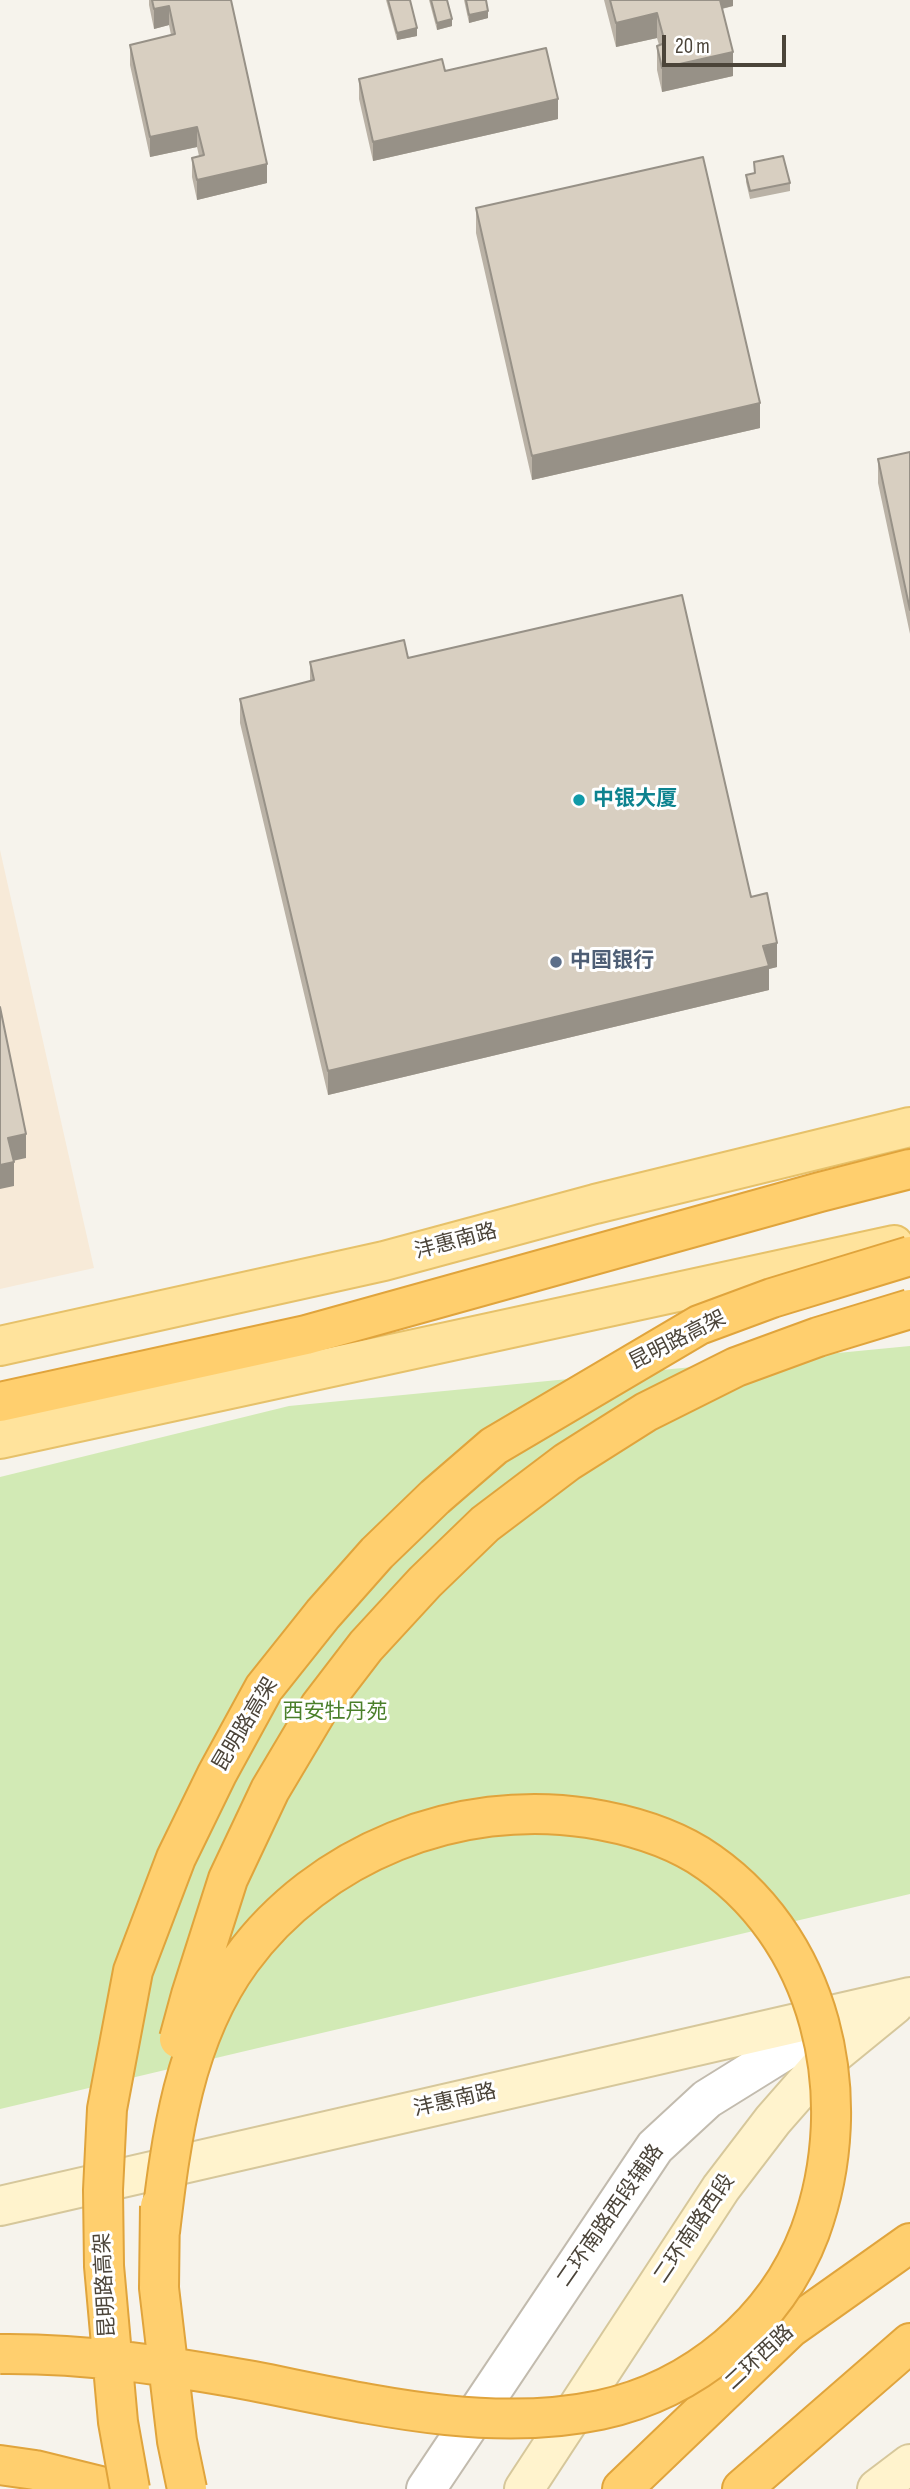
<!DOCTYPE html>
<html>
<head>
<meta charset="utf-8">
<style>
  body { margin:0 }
  #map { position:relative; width:910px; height:2489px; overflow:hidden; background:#f6f3ec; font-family:"Sofia Sans Condensed",sans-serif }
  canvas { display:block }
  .scale { position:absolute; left:662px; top:35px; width:124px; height:32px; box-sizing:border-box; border:4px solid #4b4439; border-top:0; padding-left:9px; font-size:21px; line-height:24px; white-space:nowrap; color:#4b4439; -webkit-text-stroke:5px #fff; paint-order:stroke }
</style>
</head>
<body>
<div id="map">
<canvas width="910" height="2489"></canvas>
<div class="scale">20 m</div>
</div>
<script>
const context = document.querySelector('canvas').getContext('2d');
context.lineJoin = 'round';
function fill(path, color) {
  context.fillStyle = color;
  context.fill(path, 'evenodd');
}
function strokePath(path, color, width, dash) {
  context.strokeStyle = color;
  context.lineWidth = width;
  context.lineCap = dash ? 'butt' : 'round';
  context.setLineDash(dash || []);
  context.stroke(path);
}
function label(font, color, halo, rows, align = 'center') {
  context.font = font + ' "Sofia Sans Condensed","Noto Sans SC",sans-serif';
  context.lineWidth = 6;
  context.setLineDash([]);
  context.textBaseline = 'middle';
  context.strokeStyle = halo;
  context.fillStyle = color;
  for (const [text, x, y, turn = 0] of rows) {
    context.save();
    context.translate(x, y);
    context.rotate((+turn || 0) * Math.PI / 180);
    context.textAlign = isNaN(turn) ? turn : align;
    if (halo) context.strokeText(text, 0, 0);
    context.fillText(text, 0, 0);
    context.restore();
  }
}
fill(new Path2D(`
  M0,850L94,1268L0,1289Z`), '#f7ead8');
fill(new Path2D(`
  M910,1346V1894L0,2109V1477L289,1406Z`), '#d2eab5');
const street = new Path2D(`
  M426,2489L655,2147L707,2099L802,2040L844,2022`);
const secondary = new Path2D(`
  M0,2206L910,1997
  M524,2489L721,2188L773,2120L823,2063L894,2005
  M877,2489L910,2464`);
const primary = new Path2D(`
  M0,1346L384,1261L595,1204L910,1127
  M0,1439L894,1245`);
const highway = new Path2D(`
  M0,1402L306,1335L820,1192L910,1169
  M0,2465L35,2470L112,2489
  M622,2489L790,2328L910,2243
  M742,2489L910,2343`);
strokePath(street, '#c2bbae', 42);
strokePath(secondary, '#d6c79b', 42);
strokePath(primary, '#e6c16a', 42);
strokePath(highway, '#e0a43c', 42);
strokePath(street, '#fff', 38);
strokePath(secondary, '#fff3cd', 38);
strokePath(primary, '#ffe39c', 38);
strokePath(highway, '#ffcf6e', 38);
const highwayBridge = new Path2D(`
  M179,2039L191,1995L228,1879L270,1790L320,1706L366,1646L425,1582L485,1524L567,1462L646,1412L736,1367L818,1337L910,1309
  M160,2206L159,2288L177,2441L187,2489
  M0,2354C85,2353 170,2366 253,2381C365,2403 486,2434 600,2410C694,2390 776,2322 810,2232C859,2098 823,1934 698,1855C665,1835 626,1824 588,1818C458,1798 319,1853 241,1960C184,2038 171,2138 160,2232
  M130,2489L118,2422L104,2266L103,2190L107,2109L133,1971L176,1858L217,1774L264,1688L323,1614L377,1553L435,1497L494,1446L699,1325L772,1298L910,1256`);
strokePath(highwayBridge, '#e0a43c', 42, []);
strokePath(highwayBridge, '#ffcf6e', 38);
fill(new Path2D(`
  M149,0H231L267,183L197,200L192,177V158L199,156L197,147L150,157L130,65V45L171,35L169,25L154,29L149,5Z
  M386,0H410L417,36L397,40Z
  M429,0H447L452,26L437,30Z
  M464,0H486L488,18L469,23Z
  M604,0H733V6L722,9L733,76L662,92L657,70V46L659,45L657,38L616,47Z
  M445,71L558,119L373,161L359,99V79Z
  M754,162L790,183V191L750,199L746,182V175L755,173Z
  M476,208L760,428L532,480L476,233Z
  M910,452V634L878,483V459Z
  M408,658L751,897L777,967L769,969V990L328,1095L240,723V699L310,681V662Z`), '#bab2a6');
fill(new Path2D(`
  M716,0H733V6L716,10Z
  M169,6V25L154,29V9Z
  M488,11V18L469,23V15Z
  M657,13V38L616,47V23Z
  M452,19V26L437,30V23Z
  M417,28V36L397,40V33Z
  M733,52V76L662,92V68Z
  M558,99V119L373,161V142Z
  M197,127V147L150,157V137Z
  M267,164V183L197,200V180Z
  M760,403V428L532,480V456Z
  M777,943V967L769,969V990L328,1095V1071Z
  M26,1134V1158L8,1162V1138Z
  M14,1162V1186L0,1189V1165Z`), '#979187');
const building = new Path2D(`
  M152,0H231L267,164L197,180L192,158L204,155L197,127L150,137L130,45L175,34L169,6L154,9Z
  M388,0H410L417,28L397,33Z
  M431,0H447L452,19L437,23Z
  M466,0H486L488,11L469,15Z
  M610,0H720L733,52L662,68L657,46L665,43L657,13L616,23Z
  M546,48L558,99L373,142L359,79L442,59L445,71Z
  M783,156L790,183L750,191L746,175L755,173L754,162Z
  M703,157L760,403L532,456L476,208Z
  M910,452V610L878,459Z
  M682,595L751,897L767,893L777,943L763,946L769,966L328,1071L240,699L314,680L310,662L404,640L408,658Z
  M0,1007L26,1134L8,1138L14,1162L0,1165Z`);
fill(building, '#d8cfc1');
strokePath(building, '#979187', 2);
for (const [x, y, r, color] of [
  [579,800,7,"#0f9aa8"],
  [556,962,7,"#5c6f8a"]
]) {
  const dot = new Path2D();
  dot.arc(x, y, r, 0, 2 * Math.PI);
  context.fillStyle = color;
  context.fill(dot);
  strokePath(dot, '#fff', 2.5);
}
label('bold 21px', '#0d838f', '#fff', [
  ["中银大厦",593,800]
], 'left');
label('bold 21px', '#4e5e75', '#fff', [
  ["中国银行",570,962]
], 'left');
label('21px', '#4b4439', '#fff', [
  ["沣惠南路",456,1242,-15],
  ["昆明路高架",678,1341,-27],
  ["昆明路高架",246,1725,-59],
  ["沣惠南路",455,2101,-13],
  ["二环南路西段辅路",611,2216,-55],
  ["二环南路西段",695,2229,-56],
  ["昆明路高架",106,2285,-93],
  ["二环西路",760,2358,-43]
]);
label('21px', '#4a7f2a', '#fff', [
  ["西安牡丹苑",335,1713]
]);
</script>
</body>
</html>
